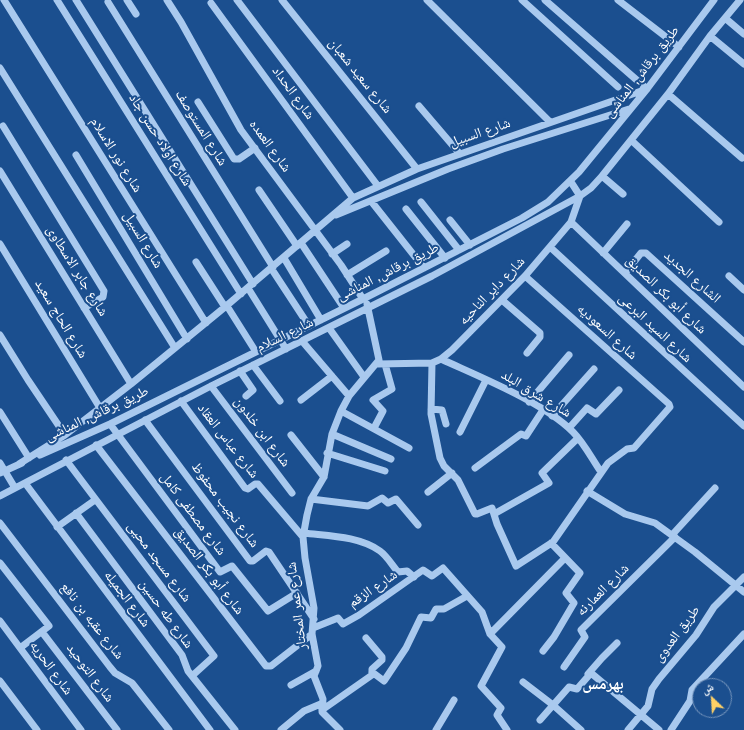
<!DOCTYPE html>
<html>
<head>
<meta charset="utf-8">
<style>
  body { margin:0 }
  #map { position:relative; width:744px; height:730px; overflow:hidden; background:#1b4f8f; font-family:Helvetica,"Noto Naskh Arabic",sans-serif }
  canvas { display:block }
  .north { position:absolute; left:692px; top:678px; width:40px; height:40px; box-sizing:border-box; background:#1b4f8f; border:1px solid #7695bc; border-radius:50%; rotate:335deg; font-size:11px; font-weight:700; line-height:16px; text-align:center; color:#fff }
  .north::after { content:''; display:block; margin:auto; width:14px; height:18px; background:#ffd166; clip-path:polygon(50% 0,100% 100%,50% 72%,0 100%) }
</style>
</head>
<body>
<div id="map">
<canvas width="744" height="730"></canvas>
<div class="north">ش</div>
</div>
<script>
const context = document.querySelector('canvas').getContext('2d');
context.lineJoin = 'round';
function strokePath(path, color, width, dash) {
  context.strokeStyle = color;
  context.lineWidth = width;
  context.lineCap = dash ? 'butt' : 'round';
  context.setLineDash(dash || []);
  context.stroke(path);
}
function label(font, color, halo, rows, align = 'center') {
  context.font = font + ' Helvetica,"Noto Naskh Arabic",sans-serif';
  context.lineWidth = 4;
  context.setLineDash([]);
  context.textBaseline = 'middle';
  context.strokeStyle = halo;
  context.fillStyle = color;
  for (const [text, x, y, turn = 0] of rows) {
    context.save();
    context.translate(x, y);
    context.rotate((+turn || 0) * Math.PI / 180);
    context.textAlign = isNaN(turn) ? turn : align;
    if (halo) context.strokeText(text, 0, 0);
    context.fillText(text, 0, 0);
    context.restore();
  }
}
strokePath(new Path2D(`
  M4,0L206,323
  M57,0L241,294
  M76,0L253,284
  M127,0L136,14
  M167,0L181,22L241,130L341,265L363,299
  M237,0L378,186
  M282,0L417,169
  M427,0L550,122
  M522,0L618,87
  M618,0L679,47
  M108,2L273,267
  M211,3L353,198
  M725,18L744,34
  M710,36L744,64
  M0,68L175,348
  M668,94L742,158
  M198,102L234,159H239L255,148
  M419,106L460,154
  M3,126L104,291L103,297L84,308
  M631,140L719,222
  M76,155L187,339
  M0,171L131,384
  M602,176L623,194
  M259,190L297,246
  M371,201L424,268
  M421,202L459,250
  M406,209L445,258
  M336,215L448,169L503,149L629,109
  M450,220L470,245
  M571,222L744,387
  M301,243L344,308
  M0,244L100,408
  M550,247L744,426
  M603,253L627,224
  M332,254L347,244
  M284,258L321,320
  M196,262L225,307
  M271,268L309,326
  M625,273L641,253H646L744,342
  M347,275L386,251
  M729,276L744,290
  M248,288L286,349
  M502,300L540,333V337L527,353
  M227,306L256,352
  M329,328L364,377
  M0,335L28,380L65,435
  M302,341L349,396
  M441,359C480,377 543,402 573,432C584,443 592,459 601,472
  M432,363L431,414L440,458L444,466L458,480L475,514H477L492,508L497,524L516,566L553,542L608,463L627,449L634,448L670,407L669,404L525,276
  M378,364L432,363L441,359L452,350L525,276L571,222L580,196L571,182
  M253,365L280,401
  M240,371L253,390L246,396
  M211,386L292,493
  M301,400L332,376
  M181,401L245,488L248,489L255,484H258L303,537
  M529,402L569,355
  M431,409L442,410L446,424
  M341,411L409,448
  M0,412L29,458
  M552,416L594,369
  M145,420L250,561H253L266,551L269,552L314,619
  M110,424L220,572L232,566L268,611L297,593
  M374,428L383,411L373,400L392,389L385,364
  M569,428L587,408L596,414L619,390
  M460,432L486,380
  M332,434L391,459
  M291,435L324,477
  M96,445L266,666H271L312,634
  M327,453L385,471
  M40,455L110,424L363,299L522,218L548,202L579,172L647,89L714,0
  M66,460L214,656L192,676
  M0,463L15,488
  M19,464L65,435L131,384L225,307L353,198L417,169L647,89L545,0
  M475,468L521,434L526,436L543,410
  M0,473L22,463
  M25,483L210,730
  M587,491L625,514L655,523L695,552L744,592
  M428,492L452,473
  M0,496L211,386L432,276L580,196L591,188L602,176L668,94L710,36L740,0
  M311,499L368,506L382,498L388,503L396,499L418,525
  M76,513L182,655L188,671L235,730
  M494,514L549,483L542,473L578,438
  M0,523L110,667L115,673L132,683L169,730
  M57,527L95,500
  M304,533C328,536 359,536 380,551C387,556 392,565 398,572L407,571L414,577
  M672,535L715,488
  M0,563L49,626L20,648
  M0,621L81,730
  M313,628L338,618L343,624L359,615L423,570L432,576L443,568L482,612L490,634L502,647L481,686L501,708L497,715L507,730
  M42,632L117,730
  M490,634L565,558
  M543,651L554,637L574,603L566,593L580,573L551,543
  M564,667L585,637L581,630L675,537
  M372,672L384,681L406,648L421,617L431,618L436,609H444L467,596
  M588,674L602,658L617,643
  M0,681L37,730
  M523,682L553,705L581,730
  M291,685L316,671
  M322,710L372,675V669L382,660V657L366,638
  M540,720L569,687L577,689L591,673L659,730
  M281,730L304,711L323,703
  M340,730L322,712L323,699L314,676L318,666L312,634L314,608L305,558L303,537L307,515L311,499L324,477L332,434L341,411L349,396L379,360L367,304
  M436,730L454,700
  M628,730L648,706L652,689L659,679L696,635L714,607L744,577
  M671,730L690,701L692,690L744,634`), '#a9c9ee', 7);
label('14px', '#fff', '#1b4f8f', [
  ["طريق برقاش, المناشى",642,72,-52],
  ["شارع سعيد شعبان",360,76,51],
  ["شارع الحداد",293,93,54],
  ["شارع المستوصف",201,128,58],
  ["شارع السبيل",480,133,-19],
  ["شارع اولاد حسن جاد",160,140,58],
  ["شارع العمده",270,146,54],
  ["شارع نور الاسلام",116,155,58],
  ["شارع السبيل",143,240,59],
  ["شارع جابر الاسطاوى",77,271,58],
  ["طريق برقاش, المناشى",388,272,-27],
  ["الشارع الجديد",692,277,42],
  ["شارع داير الناحيه",492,291,-46],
  ["شارع أبو بكر الصديق",666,295,44],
  ["شارع الحاج سعيد",61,319,59],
  ["شارع السيد البرعى",655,328,43],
  ["شارع السعوديه",607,332,42],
  ["شارع السلام",285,335,-26],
  ["شارع شرق البلد",536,394,31],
  ["طريق برقاش, المناشى",97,414,-25],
  ["شارع ابن خلدون",262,432,53],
  ["شارع عباس العقاد",228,441,52],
  ["شارع نجيب محفوظ",225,505,53],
  ["شارع مصطفى كامل",193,514,53],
  ["شارع مسجد محيى",159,562,53],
  ["شارع أبو بكر الصديق",209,571,53],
  ["شارع الزقم",373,589,-34],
  ["شارع العمارنه",603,590,-45],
  ["شارع الجميله",127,599,53],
  ["شارع عمر المختار",297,606,-97],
  ["شارع طه حسين",166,614,54],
  ["شارع عقبه بن نافع",92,621,52],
  ["طريق العدوى",677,634,-53],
  ["شارع الحريه",51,668,54],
  ["شارع التوحيد",90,673,53]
]);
label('bold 16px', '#fff', '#1b4f8f', [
  ["بهرمس",603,685]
]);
</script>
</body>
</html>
